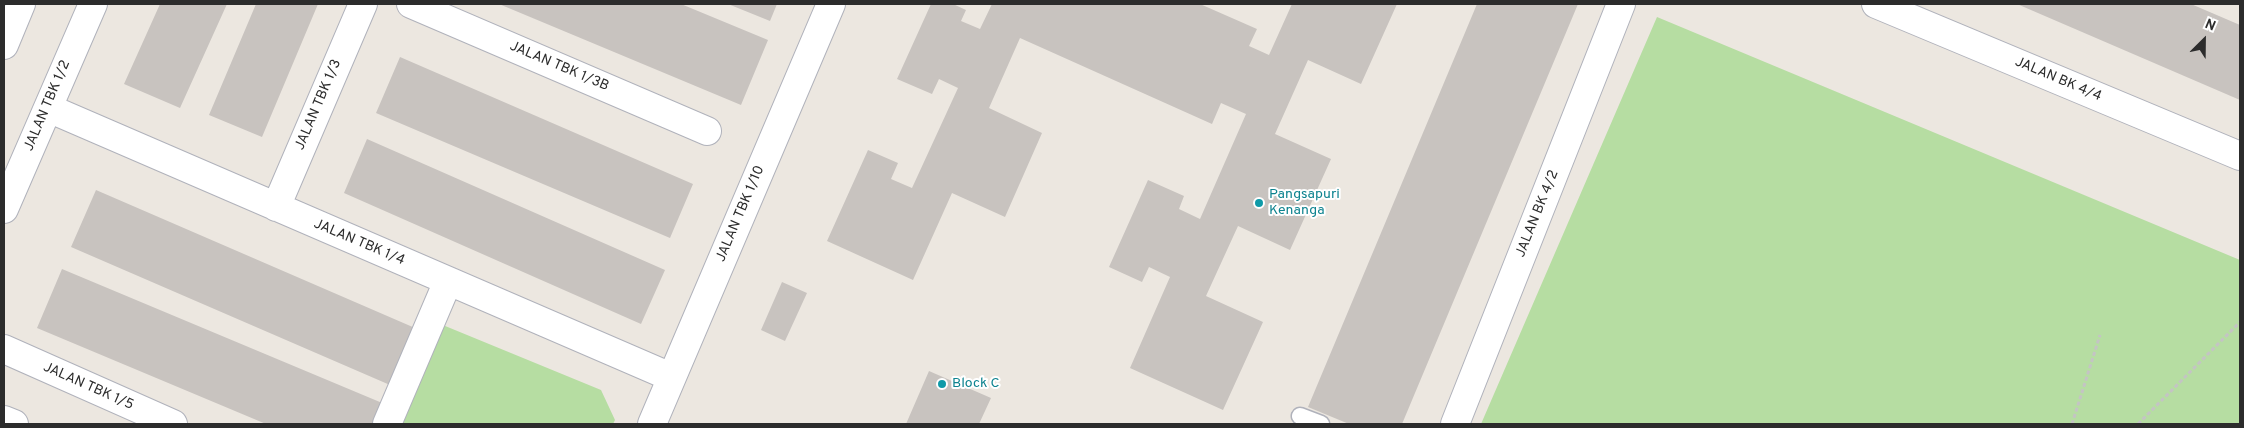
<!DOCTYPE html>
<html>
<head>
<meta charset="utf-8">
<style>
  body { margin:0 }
  #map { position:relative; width:2244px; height:428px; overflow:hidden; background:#ece7e0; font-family:Overpass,sans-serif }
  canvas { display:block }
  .frame { position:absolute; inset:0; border:5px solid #2c2c2c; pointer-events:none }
  .north { position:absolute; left:2179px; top:15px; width:50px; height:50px; -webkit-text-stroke:4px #fff; paint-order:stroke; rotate:23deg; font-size:14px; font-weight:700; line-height:20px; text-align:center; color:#2c2c2c }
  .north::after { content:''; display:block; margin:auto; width:18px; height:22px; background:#2c2c2c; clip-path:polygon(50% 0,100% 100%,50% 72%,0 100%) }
</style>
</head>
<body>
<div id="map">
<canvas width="2244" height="428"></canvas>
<div class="frame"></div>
<div class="north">N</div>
</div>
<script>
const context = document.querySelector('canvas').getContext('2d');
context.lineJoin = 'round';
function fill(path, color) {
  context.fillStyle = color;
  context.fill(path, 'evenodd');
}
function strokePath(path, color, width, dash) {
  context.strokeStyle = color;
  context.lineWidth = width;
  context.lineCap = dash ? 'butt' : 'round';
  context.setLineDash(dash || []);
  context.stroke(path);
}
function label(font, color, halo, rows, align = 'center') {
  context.font = font + ' Overpass,sans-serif';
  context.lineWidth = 4;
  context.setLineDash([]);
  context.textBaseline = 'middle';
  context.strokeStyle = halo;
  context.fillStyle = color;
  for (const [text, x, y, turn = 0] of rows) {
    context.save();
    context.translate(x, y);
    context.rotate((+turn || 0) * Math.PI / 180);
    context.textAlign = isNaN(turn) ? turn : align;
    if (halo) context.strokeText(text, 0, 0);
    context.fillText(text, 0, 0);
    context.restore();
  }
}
fill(new Path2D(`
  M1657,17L2240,260V424H1481Z
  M433,321L601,390L615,420L613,424H390Z`), '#b6dda2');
fill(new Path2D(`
  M160,4H227L180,108L124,84Z
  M256,4H318L262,137L209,115Z
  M499,4H681L768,40L741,105Z
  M728,4H777L770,21Z
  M931,4H953L966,10L961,21L980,29L992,4H1200L1257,29L1249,46L1269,55L1292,4H1397L1361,84L1308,60L1275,134L1331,159L1290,250L1238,226L1206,296L1263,322L1223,410L1130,368L1170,277L1149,267L1142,282L1109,267L1148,180L1184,196L1179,209L1200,219L1246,114L1221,103L1212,124L1020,38L989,108L1042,133L1005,217L952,193L913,280L827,241L868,150L898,163L891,179L912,188L958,88L939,79L932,94L897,79Z
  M1477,4H1578L1402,424H1349L1308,407Z
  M2017,4H2191L2240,25V100Z
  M400,57L693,184L670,238L376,113Z
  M367,139L665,270L641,324L344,193Z
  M96,190L415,328L390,385L71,247Z
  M62,269L387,405L378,424H266L37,328Z
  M782,282L807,293L785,341L761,330Z
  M929,371L991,398L979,424H906Z`), '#c8c3bf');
const service = new Path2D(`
  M1300,416L1321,424`);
const minor = new Path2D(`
  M411,4L707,131
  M1876,4L2240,156
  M48,108L671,377
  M276,207L363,4
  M4,209L93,4
  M4,349L173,424
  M4,420L14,424
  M387,424L448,281
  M652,424L831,4
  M1455,424L1621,4`);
const tertiary = new Path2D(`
  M4,45L21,4`);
strokePath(service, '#b0b2bb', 19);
strokePath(minor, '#b0b2bb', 30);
strokePath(tertiary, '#b0b2bb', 30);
strokePath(new Path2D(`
  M2072,424L2100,335
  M2138,424L2240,322`), '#c4c4c4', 3, [4, 2.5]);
strokePath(service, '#fff', 16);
strokePath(minor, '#fff', 28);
strokePath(tertiary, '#fff', 28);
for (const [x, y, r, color] of [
  [1259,203,5,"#0f9aa8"],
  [942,384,5,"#0f9aa8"]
]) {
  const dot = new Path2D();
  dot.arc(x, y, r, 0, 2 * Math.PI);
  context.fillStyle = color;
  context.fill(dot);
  strokePath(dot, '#fff', 2);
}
label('14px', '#2c2c2c', '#fff', [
  ["JALAN TBK 1/3B",559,67,23],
  ["JALAN BK 4/4",2058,80,23],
  ["JALAN TBK 1/3",319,105,-67],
  ["JALAN TBK 1/2",48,106,-67],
  ["JALAN TBK 1/10",741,214,-67],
  ["JALAN BK 4/2",1538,214,-68],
  ["JALAN TBK 1/4",359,243,23],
  ["JALAN TBK 1/5",88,387,24]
]);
label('14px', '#0d838f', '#fff', [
  ["Pangsapuri",1269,195],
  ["Kenanga",1269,211],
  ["Block C",952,384]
], 'left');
</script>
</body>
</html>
